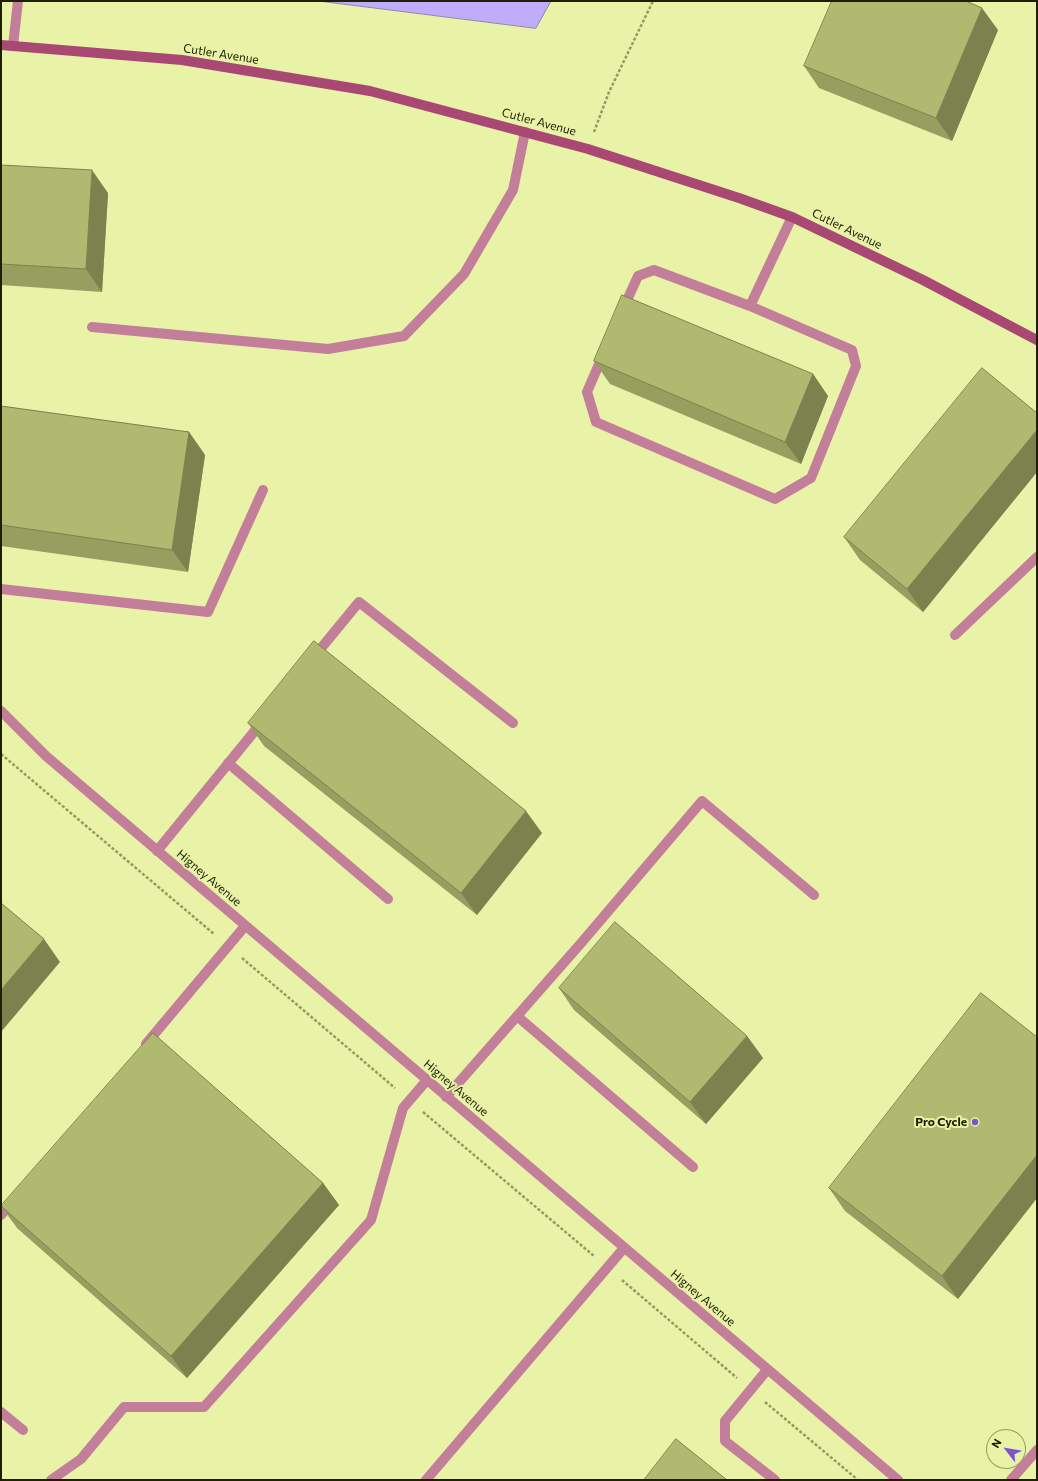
<!DOCTYPE html>
<html>
<head>
<meta charset="utf-8">
<style>
  body { margin:0 }
  #map { position:relative; width:1038px; height:1481px; overflow:hidden; background:#e8f3a7; font-family:Commissioner,sans-serif }
  canvas { display:block }
  .frame { position:absolute; inset:0; border:2px solid #1c1f02; pointer-events:none }
  .north { position:absolute; left:986px; top:1429px; width:40px; height:40px; box-sizing:border-box; background:#e8f3a7; border:1px solid #969e65; border-radius:50%; rotate:301deg; font-size:11px; font-weight:700; line-height:16px; text-align:center; color:#1c1f02 }
  .north::after { content:''; display:block; margin:auto; width:14px; height:18px; background:#7c54cd; clip-path:polygon(50% 0,100% 100%,50% 72%,0 100%) }
</style>
</head>
<body>
<div id="map">
<canvas width="1038" height="1481"></canvas>
<div class="frame"></div>
<div class="north">N</div>
</div>
<script>
const context = document.querySelector('canvas').getContext('2d');
context.lineJoin = 'round';
function fill(path, color) {
  context.fillStyle = color;
  context.fill(path, 'evenodd');
}
function strokePath(path, color, width, dash) {
  context.strokeStyle = color;
  context.lineWidth = width;
  context.lineCap = dash ? 'butt' : 'round';
  context.setLineDash(dash || []);
  context.stroke(path);
}
function label(font, color, halo, rows, align = 'center') {
  context.font = font + ' Commissioner,sans-serif';
  context.lineWidth = 4;
  context.setLineDash([]);
  context.textBaseline = 'middle';
  context.strokeStyle = halo;
  context.fillStyle = color;
  for (const [text, x, y, turn = 0] of rows) {
    context.save();
    context.translate(x, y);
    context.rotate((+turn || 0) * Math.PI / 180);
    context.textAlign = isNaN(turn) ? turn : align;
    if (halo) context.strokeText(text, 0, 0);
    context.fillText(text, 0, 0);
    context.restore();
  }
}
const water = new Path2D(`
  M319,1H551L536,28Z`);
fill(water, '#bfacfb');
strokePath(water, '#8e82b0', 1);
strokePath(new Path2D(`
  M594,132L609,92L653,1
  M1,754L214,934
  M242,958L395,1088
  M423,1112L594,1256
  M622,1280L737,1378
  M765,1402L858,1480`), '#939a62', 2.5, [3, 2]);
strokePath(new Path2D(`
  M13,46L18,1
  M623,309L638,276L654,270L750,306L792,217
  M92,327L328,349L404,336L464,274L513,190L525,132
  M603,355L587,392L596,422L775,499L811,478L856,366L852,350L750,306
  M1,589L208,612L263,490
  M955,635L1037,557
  M313,658L359,602L513,723
  M228,763L388,899
  M157,851L262,722
  M517,1016L693,1167
  M146,1044L245,926
  M446,1097L582,942L702,801L814,895
  M1,1215L13,1201
  M767,1370L725,1421V1441L775,1480
  M1,1412L23,1430
  M51,1480L81,1459L124,1407H204L371,1220L403,1108L427,1080
  M426,1480L624,1248
  M1011,1480L1037,1450`), '#c37f99', 10);
strokePath(new Path2D(`
  M1,711L46,756L898,1480`), '#c37f99', 10);
strokePath(new Path2D(`
  M1,45L182,60L370,91L588,149L739,198L792,217L923,280L1037,340`), '#a84873', 10);
fill(new Path2D(`
  M998,30L952,141L819,88L804,66Z
  M1,165L108,193L102,292L1,285Z
  M594,361L813,374L828,396L801,464L610,384Z
  M1,406L189,432L205,455L188,572L1,546Z
  M1037,413V472L923,612L860,560L844,537Z
  M248,723L542,833L477,915L264,746Z
  M559,988L747,1036L763,1058L706,1124L574,1010Z
  M1037,1037V1198L958,1299L845,1211L829,1188Z
  M323,1183L339,1205L187,1378L17,1228L1,1206Z`), '#979f60');
fill(new Path2D(`
  M982,8L998,30L952,141L936,118Z
  M92,170L108,193L102,292L86,269Z
  M813,374L828,396L801,464L785,442Z
  M1037,430V472L923,612L907,589Z
  M189,432L205,455L188,572L172,550Z
  M526,811L542,833L477,915L461,893Z
  M44,939L60,962L1,1032V990Z
  M747,1036L763,1058L706,1124L690,1102Z
  M1037,1155V1198L958,1299L942,1276Z
  M323,1183L339,1205L187,1378L171,1356Z`), '#7b824e');
const building = new Path2D(`
  M832,1H966L982,8L936,118L804,66Z
  M1,165L92,170L86,269L1,264Z
  M622,295L813,374L785,442L594,361Z
  M982,368L1037,413V430L907,589L844,537Z
  M1,406L189,432L172,550L1,525Z
  M314,641L526,811L461,893L248,723Z
  M1,903L44,939L1,990Z
  M615,922L747,1036L690,1102L559,988Z
  M981,993L1037,1037V1155L942,1276L829,1188Z
  M153,1033L323,1183L171,1356L1,1206Z
  M676,1439L727,1480H644Z`);
fill(building, '#b0b970');
strokePath(building, '#7b824e', 1);
for (const [x, y, r, color] of [
  [975,1122,4,"#7c54cd"]
]) {
  const dot = new Path2D();
  dot.arc(x, y, r, 0, 2 * Math.PI);
  context.fillStyle = color;
  context.fill(dot);
  strokePath(dot, '#e8f3a7', 1.5);
}
label('12px', '#1c1f02', '#e8f3a7', [
  ["Cutler Avenue",221,54,9],
  ["Cutler Avenue",539,122,15],
  ["Cutler Avenue",847,229,26],
  ["Higney Avenue",209,878,40],
  ["Higney Avenue",456,1088,40],
  ["Higney Avenue",703,1298,40]
]);
label('bold 12px', '#1c1f02', '#e8f3a7', [
  ["Pro Cycle",967,1122]
], 'right');
</script>
</body>
</html>
